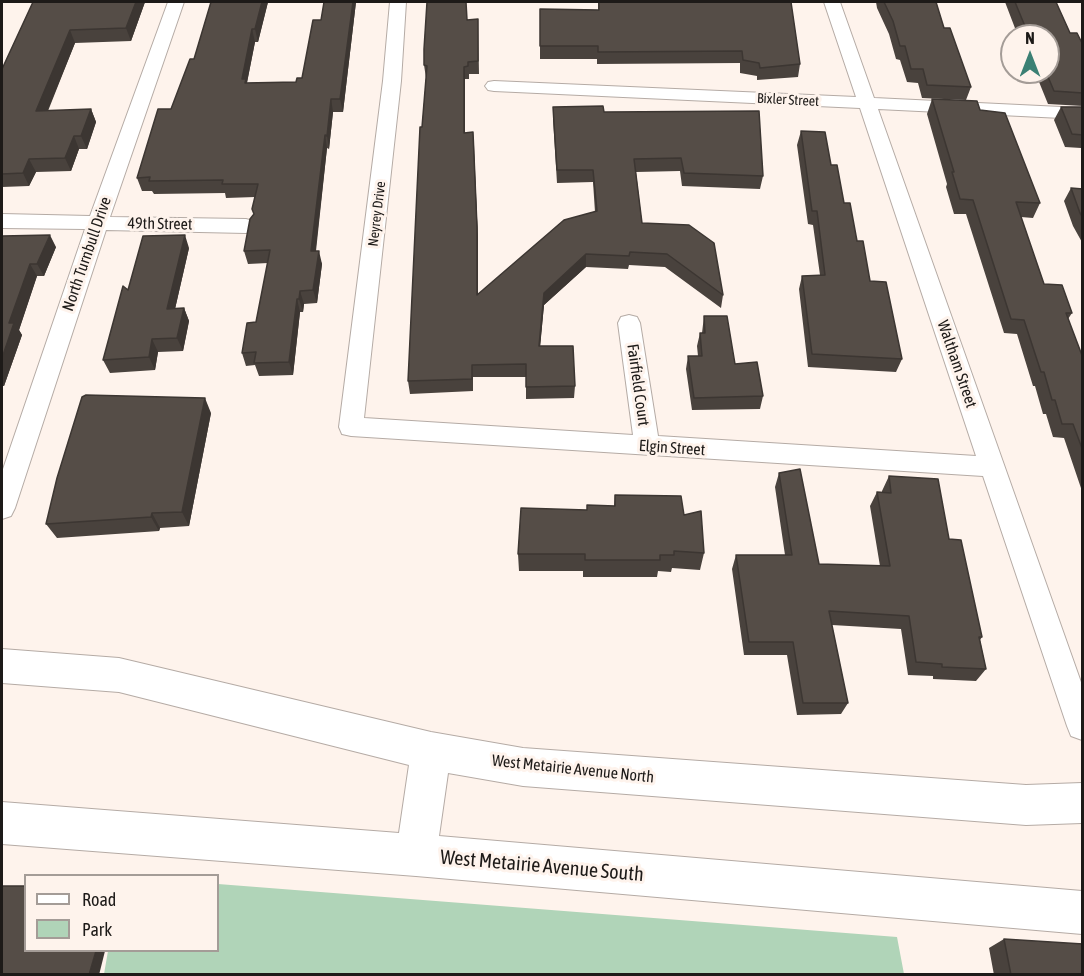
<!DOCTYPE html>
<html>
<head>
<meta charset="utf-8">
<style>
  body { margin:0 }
  #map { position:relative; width:1084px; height:976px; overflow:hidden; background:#fef3ec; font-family:"Asap Condensed",sans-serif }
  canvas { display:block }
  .frame { position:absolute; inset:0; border:3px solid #1d1a18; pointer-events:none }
  .legend { position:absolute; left:24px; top:874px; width:195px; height:78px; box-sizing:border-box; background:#fef3ec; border:2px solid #a49c97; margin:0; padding:8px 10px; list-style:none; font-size:18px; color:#1d1a18 }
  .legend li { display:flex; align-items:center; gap:12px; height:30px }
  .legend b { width:30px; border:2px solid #a49c97 }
  .north { position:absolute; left:1000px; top:24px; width:60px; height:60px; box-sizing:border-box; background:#fef3ec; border:2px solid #a49c97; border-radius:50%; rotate:0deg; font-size:16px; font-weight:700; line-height:24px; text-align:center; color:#1d1a18 }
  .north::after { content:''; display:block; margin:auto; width:21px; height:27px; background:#3b8074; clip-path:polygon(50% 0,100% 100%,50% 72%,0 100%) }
</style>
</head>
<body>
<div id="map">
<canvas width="1084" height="976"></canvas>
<div class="frame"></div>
<ul class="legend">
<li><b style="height:8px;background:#fff"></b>Road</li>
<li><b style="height:16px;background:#b0d4b8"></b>Park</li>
</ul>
<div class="north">N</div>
</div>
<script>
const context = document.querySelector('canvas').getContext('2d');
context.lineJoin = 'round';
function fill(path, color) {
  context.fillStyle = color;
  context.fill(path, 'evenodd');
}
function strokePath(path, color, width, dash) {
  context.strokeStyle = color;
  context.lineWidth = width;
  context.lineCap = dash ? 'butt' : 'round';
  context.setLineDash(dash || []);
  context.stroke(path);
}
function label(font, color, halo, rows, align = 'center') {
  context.font = font + ' "Asap Condensed",sans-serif';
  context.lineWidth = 6;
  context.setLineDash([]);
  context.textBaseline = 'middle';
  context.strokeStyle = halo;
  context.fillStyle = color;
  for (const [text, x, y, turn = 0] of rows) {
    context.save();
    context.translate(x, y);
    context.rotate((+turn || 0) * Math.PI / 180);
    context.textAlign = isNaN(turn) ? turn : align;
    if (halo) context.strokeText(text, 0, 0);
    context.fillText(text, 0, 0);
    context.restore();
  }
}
fill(new Path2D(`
  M218,884L897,937L904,974H104L108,951L218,950Z`), '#b0d4b8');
const minor = new Path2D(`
  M168,2H184L110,217L246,219L253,221L256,226L253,231L246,233L106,230L15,508L11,516L2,519V472L85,229L2,228V214L90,216Z
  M390,2H406L401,81L364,418L633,435L618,323L621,317L629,315L637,317L640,323L658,436L976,456L860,108L494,91L488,90L485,86L488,82L494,81L856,97L824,2H840L874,98L1082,108V119L878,109L1082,685V740L1071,736L1067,726L983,476L351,436L342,434L339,427L383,81Z`);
const secondary = new Path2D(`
  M2,649L119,658L431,732L523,748L1026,785L1082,783V823L1026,825L523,786L448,773L439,836L1082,891V934L416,876L2,844V802L399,833L409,765L119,692L2,683Z`);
strokePath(minor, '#b5aba5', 2);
strokePath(secondary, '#b5aba5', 2);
fill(minor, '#fff');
fill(secondary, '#fff');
fill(new Path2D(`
  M33,2H145L131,41L75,43L48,111L91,109L96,122L87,149H79L71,171L36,172L29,186L2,187V69Z
  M211,2H268L258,42H255L247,83L296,82L302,78L321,20L324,2H356L343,112H333L329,149L327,148L316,251L322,264L317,303L304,304L303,312H300L293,375L259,376L255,365L246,366L242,353L256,322L268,263L248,264L244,251L254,214L255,197L226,198L225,193L154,194L152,191H142L137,178L171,109L194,59Z
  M598,2H791L800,64L798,77L757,80V76L740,73V63L597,64V59H540V9L598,10Z
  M876,2H936L944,28L971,87L966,100L922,98L918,83L907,82L900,60L896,59L889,34L877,8Z
  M1005,2H1056L1070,33L1083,45V106L1048,104L1035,72H1048V36H1018Z
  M478,19L479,74H469V79H465V133L474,145L478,240V294L595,212L593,182L557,183L553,119V107L604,112L763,176L760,189L682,186L680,171L636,172L642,223L723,295L721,308L665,267L629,265L628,269L586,267L544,305L540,346L575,386L574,398L526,399V377H473V391L410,394L408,381L422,127L426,78L424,65Z
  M932,99L980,110L1040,203L1033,218L1021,217L1044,284L1072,313L1068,319L1083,358V494L1064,438L1053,437L1046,414H1043L1035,386H1033L1017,334L1004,333L966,214H954L946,187L947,184L927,114Z
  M1061,107H1083V152L1081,148L1065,147L1054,120Z
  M801,131L831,165L870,281L902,359L896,372L808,367L799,289L802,276L820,275L813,225L808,224L797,145Z
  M1071,188L1083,189V244L1073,226L1064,201Z
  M2,236L56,247L44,276H37L19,330L22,335L4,386H2Z
  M189,248L175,309L184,308L189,321L183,351L158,352L155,370L110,373L103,360L128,290Z
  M704,316L735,364L763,396L760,409L692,410L686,369L688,356H698L697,346L700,333H702Z
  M211,413L189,526L160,528L159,531L57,538L46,524Z
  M779,473L819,564L880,566L870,506L877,492L882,493V491L889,476L949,539L982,637L980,640L986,669L976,681L933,679V676L908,675L901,629L832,625L848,703L841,714L797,715L787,655H744L732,569L736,555H785L775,487Z
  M615,495L684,515L704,553L700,570L672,568L671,572L658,571L657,577H583V571H519L518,554L614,506Z
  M1004,939L1083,975H994L989,948Z`), '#49423d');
fill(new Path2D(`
  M136,2H145L131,41L126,28Z
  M262,2H268L258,42L255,29Z
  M353,2H356L343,112L340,99Z
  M252,29L255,42L245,92L242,79Z
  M70,30L75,43L42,124L36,111Z
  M464,67L465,79V146L464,133Z
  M331,99L333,112L329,149L327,136Z
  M91,109L96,122L87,149L81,136Z
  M473,132L478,240V308L477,295Z
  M325,135L327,148L314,264L311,251Z
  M74,136L79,149L71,171L65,158Z
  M29,159L36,172L29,186L23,173Z
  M50,235L56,247L44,276L37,264Z
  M185,235L189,248L172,322L167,309Z
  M319,251L322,264L317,303L313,290Z
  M586,254V267L544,305L539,359V346L544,293Z
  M30,264L37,276L19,330L22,335L4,386L2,383V358L9,323Z
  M300,291L304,304L303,312L299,299Z
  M297,299L300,312L293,375L289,362Z
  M184,308L189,321L183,351L177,338Z
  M152,339L158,352L155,370L149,357Z
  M205,398L211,413L189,526L182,512Z
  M152,513L160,528L159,531L151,517Z
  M96,951H105L99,975H89Z`), '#3c3632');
const building = new Path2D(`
  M33,2H136L126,28L70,30L36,111L91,109L81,136H74L65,158L29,159L23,173L2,174V69Z
  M211,2H262L255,29H252L242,79H246L245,83L296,82L297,78H302L313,20H321L324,2H353L340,99H331L327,136L325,135L311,251H319L313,290L300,291L299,299H297L289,362L254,363L256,352L242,353L247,323L256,322L270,250L244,251L250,219L254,214L252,209L258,184H222L223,180L149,181L150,177L137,178L158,109H171L190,59H194Z
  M427,2H466L467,20L478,19V61L468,62V66L464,67V133L473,132L477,227V295L564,220L597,211L593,170H557L553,107L603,106L604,112L759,111L763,176L684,173L681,158L634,159L642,223L689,225L714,243L723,295L667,254L630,252L629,256L586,254L544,293L539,346H573L575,386L526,387V364L472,365V379L408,381L420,127H422L427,66L424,65V49Z
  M599,2H791L800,64L760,68L759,63L743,60L742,51L598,52V46H540V9L599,10Z
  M884,2H936L944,28H950L971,87L927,85L923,69H911L905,46H900L893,21Z
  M1015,2H1056L1070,33H1077L1083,45V93L1054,91L1046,72H1048V36H1029Z
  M932,99L977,101L980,110L1005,113L1040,203L1016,202L1044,284L1062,285L1072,313H1066L1083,358V451L1073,424H1062L1055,400H1052L1044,372H1041L1024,320L1011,319L973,200L960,199L952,172H954Z
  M1061,107H1083V135L1072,134Z
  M801,131L825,132L831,165H837L844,203H850L857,241H863L870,281L886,282L902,359L812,354L802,276L825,275L817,211H812Z
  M1071,188L1083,189V218L1080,213Z
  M50,235L37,264H30L9,323H14L2,358V236Z
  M185,235L167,309L184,308L177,338L152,339L149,357L103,360L123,286L128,290L143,236Z
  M704,316H727L735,364L757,362L763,396L694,398L688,356H702L700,333H705Z
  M86,395L205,398L182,512L152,513L151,517L46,524L57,478L82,397Z
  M800,469L819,564L890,566L877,492L891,493L889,476L938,479L949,539L961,540L982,637H979L986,669L942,667V664L916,662L909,616L829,611L848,703H803L793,642H749L736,555H792L779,473Z
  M615,495L681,496L684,515L701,511L704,553L674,551V555H660V560H585V554H518L521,508L587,510V505L615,506Z
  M2,886H26V951H96L89,975H2Z
  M1004,939L1083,944V975H1011Z`);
fill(building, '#554d47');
strokePath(building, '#3c3632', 1.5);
label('14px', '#1d1a18', '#fef3ec', [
  ["Bixler Street",788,100,3],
  ["Neyrey Drive",377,214,-83]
]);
label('16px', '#1d1a18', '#fef3ec', [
  ["49th Street",160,224,1],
  ["North Turnbull Drive",87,254,-71],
  ["Waltham Street",957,364,71],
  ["Fairfield Court",638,385,82],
  ["Elgin Street",672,448,4],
  ["West Metairie Avenue North",573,769,6]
]);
label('20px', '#1d1a18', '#fef3ec', [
  ["West Metairie Avenue South",542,866,5]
]);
</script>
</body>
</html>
